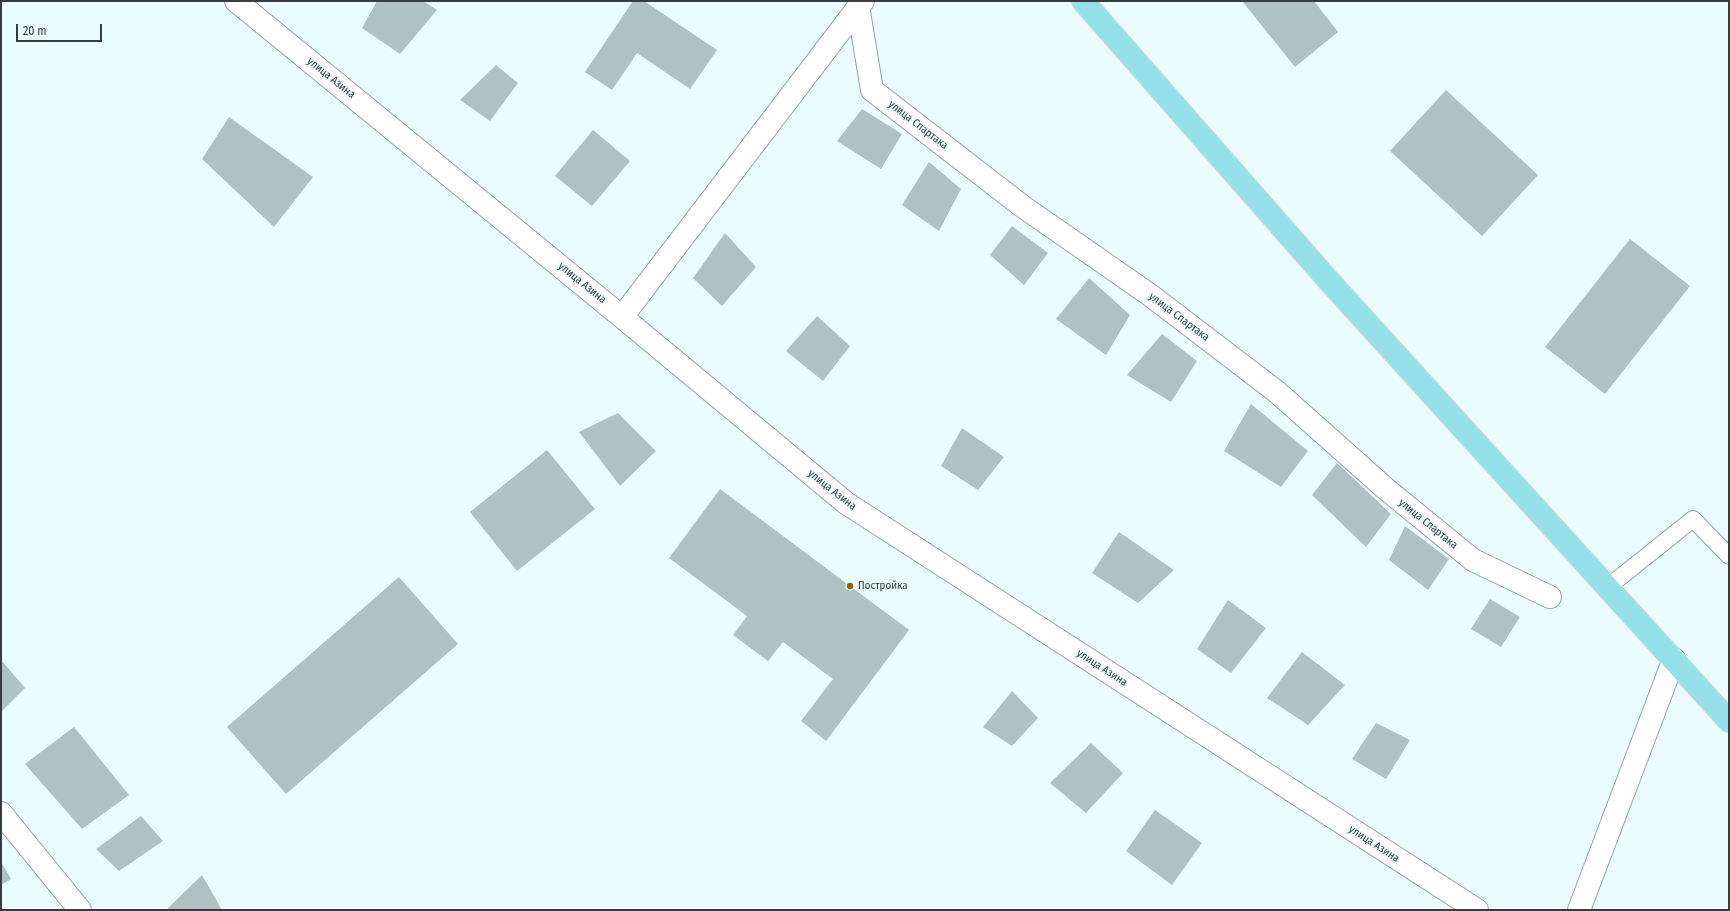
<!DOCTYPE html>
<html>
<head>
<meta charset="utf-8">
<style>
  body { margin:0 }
  #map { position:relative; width:1730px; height:911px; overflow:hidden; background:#ebfcfe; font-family:"Fira Sans Condensed",sans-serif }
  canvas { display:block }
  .frame { position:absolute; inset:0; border:2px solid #363d3e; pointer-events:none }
  .scale { position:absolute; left:16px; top:24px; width:86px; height:18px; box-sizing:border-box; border:2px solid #363d3e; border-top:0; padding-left:5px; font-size:12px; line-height:14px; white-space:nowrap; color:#363d3e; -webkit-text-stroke:3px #ebfcfe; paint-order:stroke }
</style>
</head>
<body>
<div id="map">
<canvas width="1730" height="911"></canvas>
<div class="frame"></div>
<div class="scale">20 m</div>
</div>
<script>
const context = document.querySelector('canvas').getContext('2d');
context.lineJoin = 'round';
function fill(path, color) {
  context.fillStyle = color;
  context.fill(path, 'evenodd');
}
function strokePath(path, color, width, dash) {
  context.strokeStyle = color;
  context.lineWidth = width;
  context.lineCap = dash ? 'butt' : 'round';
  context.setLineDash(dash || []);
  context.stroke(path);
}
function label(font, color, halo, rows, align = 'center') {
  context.font = font + ' "Fira Sans Condensed",sans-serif';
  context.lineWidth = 4;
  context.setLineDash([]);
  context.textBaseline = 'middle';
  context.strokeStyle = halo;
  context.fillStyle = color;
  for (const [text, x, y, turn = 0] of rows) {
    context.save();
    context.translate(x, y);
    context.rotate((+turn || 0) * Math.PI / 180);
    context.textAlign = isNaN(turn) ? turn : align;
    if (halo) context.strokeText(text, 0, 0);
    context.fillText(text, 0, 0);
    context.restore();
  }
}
fill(new Path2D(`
  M377,1H423L437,10L400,54L362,28Z
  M633,1H644L717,50L690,89L637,53L612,90L585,72Z
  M1242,1H1314L1338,32L1295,67Z
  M496,65L518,83L490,121L460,100Z
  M1446,90L1538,175L1482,236L1390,151Z
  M862,109L902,134L881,169L837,141Z
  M229,117L313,177L274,227L202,159Z
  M593,130L630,161L592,206L555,176Z
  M929,162L961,189L939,231L902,205Z
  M1012,226L1048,253L1024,285L990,255Z
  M725,233L756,267L722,306L693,278Z
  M1630,239L1690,286L1605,394L1545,347Z
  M1089,278L1130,315L1106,355L1056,319Z
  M817,316L850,346L823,381L786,351Z
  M1162,334L1197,361L1171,402L1127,375Z
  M1251,404L1308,451L1281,487L1224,451Z
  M618,413L656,451L620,486L579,432Z
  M962,428L1004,457L978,490L941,466Z
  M547,450L595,509L517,571L470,512Z
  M1337,463L1391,514L1366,547L1312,495Z
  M720,489L909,630L826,741L801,721L833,679L783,642L768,661L733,635L747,616L669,558Z
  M1405,526L1449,559L1428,590L1389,560Z
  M1119,532L1174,570L1138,603L1092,573Z
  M399,577L458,644L286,794L227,727Z
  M1490,599L1520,617L1501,647L1471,629Z
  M1228,600L1266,628L1231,673L1197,649Z
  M1302,652L1345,685L1308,725L1267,698Z
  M1,660L25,688L1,712Z
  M1012,691L1038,718L1012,746L983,727Z
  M1376,723L1410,740L1386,779L1352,759Z
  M74,727L129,795L82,829L25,764Z
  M1091,743L1123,773L1086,813L1050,783Z
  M1155,810L1202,843L1172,885L1126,851Z
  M141,816L163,841L119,871L96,849Z
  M1,862L11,879L1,885Z
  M202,875L222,910H170L168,908Z`), '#b0c1c3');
const lane = new Path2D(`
  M1608,587L1693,519L1729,556`);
const street = new Path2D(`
  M236,1L622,317L846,503L1477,910
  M858,6L872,90L1022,206L1150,295L1277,392L1386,489L1473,560L1550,597
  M622,317L863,1
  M1,813L80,910
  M1579,910L1674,659`);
const primary = new Path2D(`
  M1083,1L1329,281L1729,721`);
strokePath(lane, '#93a4a5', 18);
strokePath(street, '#93a4a5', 24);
strokePath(primary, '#d7d8d8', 24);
strokePath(lane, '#fff', 16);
strokePath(street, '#fff', 22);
strokePath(primary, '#95e1e8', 22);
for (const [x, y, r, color] of [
  [850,586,4,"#8c6506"]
]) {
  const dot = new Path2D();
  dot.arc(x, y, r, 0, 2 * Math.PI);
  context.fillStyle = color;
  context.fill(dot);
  strokePath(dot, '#ebfcfe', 1.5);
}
label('11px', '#363d3e', '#ebfcfe', [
  ["улица Азина",331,78,39],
  ["улица Спартака",918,125,38],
  ["улица Азина",582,283,39],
  ["улица Спартака",1179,317,37],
  ["улица Азина",832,490,38],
  ["улица Спартака",1428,524,39],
  ["улица Азина",1102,668,33],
  ["улица Азина",1374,844,33]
]);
label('11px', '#363d3e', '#ebfcfe', [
  ["Постройка",858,586]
], 'left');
</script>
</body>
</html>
